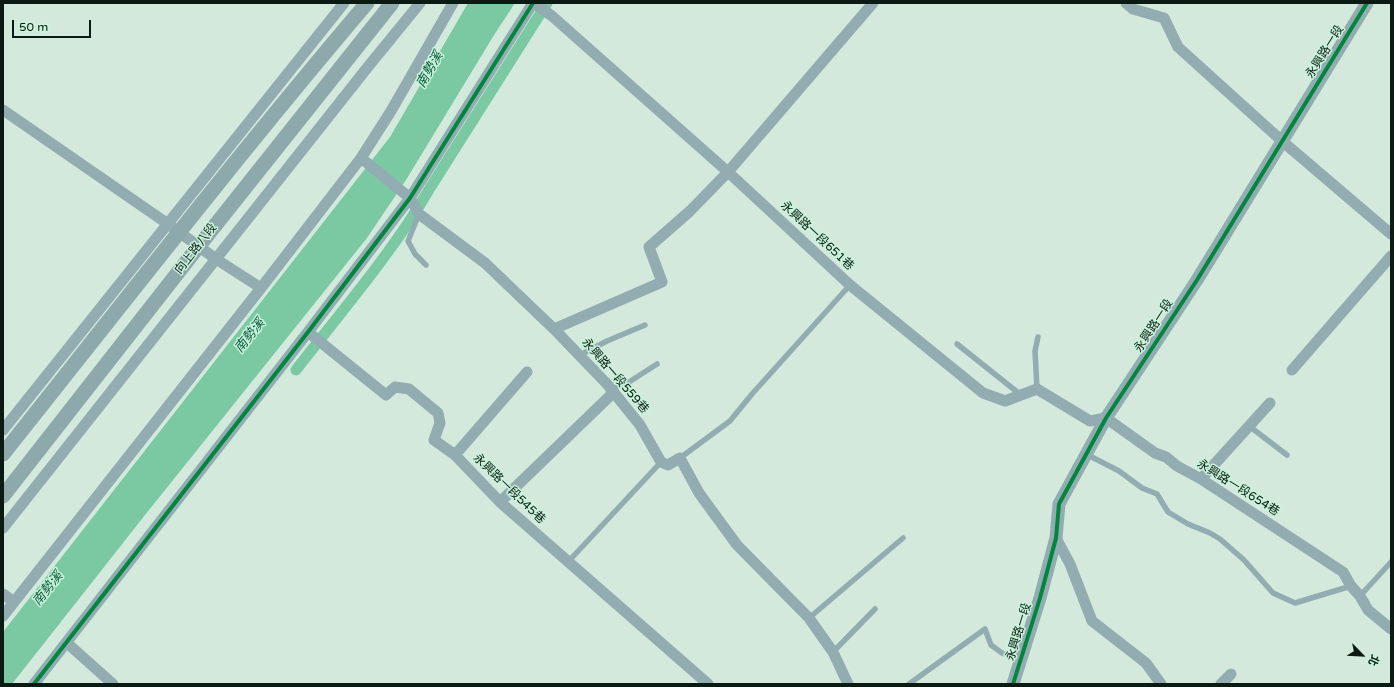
<!DOCTYPE html>
<html>
<head>
<meta charset="utf-8">
<style>
  body { margin:0 }
  #map { position:relative; width:1394px; height:687px; overflow:hidden; background:#d3e9dc; font-family:"Varela Round","Noto Sans TC",sans-serif }
  canvas { display:block }
  .frame { position:absolute; inset:0; border:4px solid #0b1b13; pointer-events:none }
  .north { position:absolute; left:1342px; top:635px; width:40px; height:40px; -webkit-text-stroke:3px #c9f3db; paint-order:stroke; rotate:114deg; font-size:11px; font-weight:700; line-height:16px; text-align:center; color:#0b1b13 }
  .north::after { content:''; display:block; margin:auto; width:14px; height:18px; background:#0b1b13; clip-path:polygon(50% 0,100% 100%,50% 72%,0 100%) }
  .scale { position:absolute; left:12px; top:20px; width:79px; height:18px; box-sizing:border-box; border:2px solid #0b1b13; border-top:0; padding-left:5px; font-size:12px; line-height:14px; white-space:nowrap; color:#0b1b13; -webkit-text-stroke:3px #c9f3db; paint-order:stroke }
</style>
</head>
<body>
<div id="map">
<canvas width="1394" height="687"></canvas>
<div class="frame"></div>
<div class="north">北</div>
<div class="scale">50 m</div>
</div>
<script>
const context = document.querySelector('canvas').getContext('2d');
context.lineJoin = 'round';
function fill(path, color) {
  context.fillStyle = color;
  context.fill(path, 'evenodd');
}
function strokePath(path, color, width, dash) {
  context.strokeStyle = color;
  context.lineWidth = width;
  context.lineCap = dash ? 'butt' : 'round';
  context.setLineDash(dash || []);
  context.stroke(path);
}
function label(font, color, halo, rows, align = 'center') {
  context.font = font + ' "Varela Round","Noto Sans TC",sans-serif';
  context.lineWidth = 3;
  context.setLineDash([]);
  context.textBaseline = 'middle';
  context.strokeStyle = halo;
  context.fillStyle = color;
  for (const [text, x, y, turn = 0] of rows) {
    context.save();
    context.translate(x, y);
    context.rotate((+turn || 0) * Math.PI / 180);
    context.textAlign = isNaN(turn) ? turn : align;
    if (halo) context.strokeText(text, 0, 0);
    context.fillText(text, 0, 0);
    context.restore();
  }
}
fill(new Path2D(`
  M468,3H515L494,35L406,180L367,238L145,515L12,684H3V632L390,137Z`), '#7ac9a3');
strokePath(new Path2D(`
  M296,370C341,312 393,252 430,188L547,3`), '#7ac9a3', 11);
strokePath(new Path2D(`
  M419,214L408,241L415,254L426,265
  M957,344L1021,395
  M580,355L607,341L645,325
  M611,389L626,384L657,364
  M1037,389L1035,351L1038,337
  M1249,426L1287,455
  M1086,454L1119,471L1142,488L1157,494L1168,512L1188,524L1210,533L1220,539L1244,560L1273,593L1295,603L1351,586
  M680,458L730,421L752,394L850,285
  M568,562L661,462
  M1360,596L1391,562
  M809,618L903,538
  M833,652L875,609
  M909,684L985,629L991,645L1002,653L1021,660`), '#92acb1', 5.5);
strokePath(new Path2D(`
  M534,3L552,16L728,172L850,285L983,393L1005,401L1037,389L1090,421L1106,418L1155,453L1166,457L1177,466L1201,479L1343,572L1351,586L1360,596L1368,610L1391,629
  M1126,3L1133,9L1164,18L1178,47L1282,141L1391,234
  M3,110L168,224L216,259L261,288
  M361,158L410,198L419,214L485,263L554,329L607,384L640,425L661,462L668,465L680,458L699,493L737,545L809,618L833,652L848,684
  M554,329L662,282L649,247L690,211L728,172L873,3
  M308,332L386,395L395,387L409,389L438,413L440,423L434,440L455,455L500,502L708,684
  M1292,370L1391,256
  M3,430L344,3
  M455,455L527,372
  M1201,479L1270,403
  M500,502L613,393
  M3,528L367,68L420,3
  M1056,538L1070,564L1092,621L1146,663L1161,684
  M3,594L14,602
  M3,616L261,288L361,158L391,111L453,3
  M67,643L113,684
  M34,684L308,332L410,198L533,3
  M1221,684L1231,674`), '#92acb1', 11);
strokePath(new Path2D(`
  M1013,684L1040,598L1056,538L1059,504L1106,418L1197,280L1367,3`), '#92acb1', 13);
strokePath(new Path2D(`
  M3,454C123,303 242,150 367,3
  M3,496L198,247L392,3`), '#8ea9ac', 15);
strokePath(new Path2D(`
  M34,684L308,332L410,198L533,3
  M1013,684L1040,598L1056,538L1059,504L1106,418L1197,280L1367,3`), '#00873e', 4);
label('12px', '#0b1b13', '#c9f3db', [
  ["永興路一段",1325,52,-58],
  ["永興路一段651巷",817,236,43],
  ["向上路八段",196,249,-52],
  ["永興路一段",1154,326,-57],
  ["永興路一段559巷",615,376,49],
  ["永興路一段654巷",1238,488,32],
  ["永興路一段545巷",509,489,44],
  ["永興路一段",1019,632,-73]
]);
label('italic 13px', '#005637', '#c9f3db', [
  ["南勢溪",430,70,-60],
  ["南勢溪",250,336,-51],
  ["南勢溪",48,589,-51]
]);
</script>
</body>
</html>
